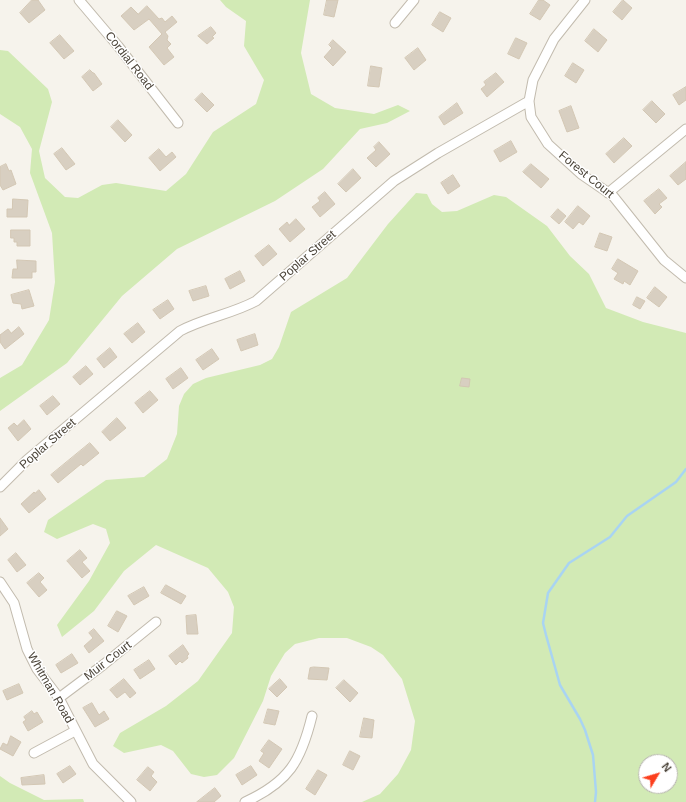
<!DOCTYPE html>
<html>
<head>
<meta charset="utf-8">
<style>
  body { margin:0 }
  #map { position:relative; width:686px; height:802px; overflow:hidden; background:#f6f3ec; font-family:Arial,sans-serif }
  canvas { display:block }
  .north { position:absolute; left:638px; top:754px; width:40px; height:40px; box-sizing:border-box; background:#fff; border:1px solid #b7b4b0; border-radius:50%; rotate:52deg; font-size:11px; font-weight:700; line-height:16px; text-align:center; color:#4b4439 }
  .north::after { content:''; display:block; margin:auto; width:14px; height:18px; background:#fc3f1d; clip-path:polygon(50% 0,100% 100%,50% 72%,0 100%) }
</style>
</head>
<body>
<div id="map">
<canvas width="686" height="802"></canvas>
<div class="north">N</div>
</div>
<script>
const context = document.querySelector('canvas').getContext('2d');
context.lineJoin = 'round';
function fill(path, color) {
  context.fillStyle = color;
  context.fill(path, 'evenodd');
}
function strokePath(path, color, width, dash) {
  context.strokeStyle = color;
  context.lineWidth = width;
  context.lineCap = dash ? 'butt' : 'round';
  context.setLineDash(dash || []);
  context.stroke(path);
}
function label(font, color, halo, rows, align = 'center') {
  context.font = font + ' Arial,sans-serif';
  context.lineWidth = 3;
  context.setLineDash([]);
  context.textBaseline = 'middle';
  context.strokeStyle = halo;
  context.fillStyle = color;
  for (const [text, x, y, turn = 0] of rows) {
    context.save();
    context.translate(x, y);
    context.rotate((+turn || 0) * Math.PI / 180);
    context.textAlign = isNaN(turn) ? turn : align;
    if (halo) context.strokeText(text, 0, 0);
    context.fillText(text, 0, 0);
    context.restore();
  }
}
fill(new Path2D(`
  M220,0H310L301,53L311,94L335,108L374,114L398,105L410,111L387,123L360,129L323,169L275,201L177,249L122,296L67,363L0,411V378L22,365L49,320L55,282L52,233L30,173L32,149L20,127L0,114V50L8,51L48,89L52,102L39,151L45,178L65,197L78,198L102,185L116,183L166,191L186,174L213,132L256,104L264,80L244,46L246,21L226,7Z
  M416,193L427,194L432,204L442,212L457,211L494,195L506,197L547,226L570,256L589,274L606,308L643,322L686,333V802H362L380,794L398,774L411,750L415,721L402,679L383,655L371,647L347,638H319L295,644L285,653L271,676L263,701L234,758L217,775L204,777L191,774L173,751L161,745L124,753L113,746L120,733L166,706L198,681L232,633L234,607L228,592L208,568L156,545L124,571L94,611L62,637L57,625L89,581L110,543L106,529L93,524L57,539L44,532L48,520L106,480L144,477L167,459L177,434L179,406L184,394L193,384L206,378L260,365L272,359L279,347L291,312L347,278L388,224ZM646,762H670V786H646Z
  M0,776L10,783L44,800L83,799L84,802H0Z`), '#d2eab5');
strokePath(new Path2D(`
  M595,802L596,792L593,755L585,730L580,719L560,685L546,635L543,623L548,593L569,563L610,537L627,516L676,482L686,469`), '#a9d4f2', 2.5);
const building = new Path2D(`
  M32,0H38L45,10L29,23L20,13Z
  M327,0H338L334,17L324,15Z
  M539,0H543L550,5L540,20L530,14Z
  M623,0L632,8L622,20L613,12Z
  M147,6L159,19L162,18L165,22L172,16L177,22L165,32L168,36L167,40L171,44L167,48L174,57L164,65L149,47L162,34L149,19L134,30L121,16L131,7L138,14Z
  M440,12L451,18L443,32L432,25Z
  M211,27L216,33L212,37L214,38L207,44L198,36Z
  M594,29L607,40L598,52L585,41Z
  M60,35L74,51L64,59L50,43Z
  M516,38L527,43L519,59L508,54Z
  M333,40L346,52L333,66L324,57L332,48L329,45Z
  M418,48L426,60L414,70L405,58Z
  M573,63L584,70L576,83L565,76Z
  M371,66L382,68L379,87L368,86Z
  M90,70L93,73H94L102,84L93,91L82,77Z
  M496,73L504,82L487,97L481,89L486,85L484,82Z
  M686,87V100L679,105L673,95Z
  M202,93L214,105L207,112L195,100Z
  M652,101L665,114L656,123L643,110Z
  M457,103L463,113L444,125L439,117Z
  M571,106L579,128L567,132L559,111Z
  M118,120L132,135L125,142L111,127Z
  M624,138L632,146L614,163L606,154Z
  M511,141L517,152L500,162L494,151Z
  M379,142L390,154L376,167L367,158L376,150L374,147Z
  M62,148L75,164L66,170L54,154Z
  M159,149L166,157L172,152L176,157L160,171L149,158Z
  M686,162V179L678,185L670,176Z
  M6,164L9,171L11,170L16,184L3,190L0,185V167Z
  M531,164L549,179L541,188L523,172Z
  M353,169L361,178L346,192L338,184Z
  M453,175L460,186L448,194L441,183Z
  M659,189L667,198L659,204L662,207L655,214L644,201Z
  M325,192L335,204L320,217L312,207L320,201L318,198Z
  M13,199L28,200L27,217H7V209H12Z
  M578,206L590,216L583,225L579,222L573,229L565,222Z
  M558,209L566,216L559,224L551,217Z
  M296,219L305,229L290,242L279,229L287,222L289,225Z
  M11,230H30V246H17V242H14V238H11Z
  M600,233L612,237L607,251L595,247Z
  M269,245L277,254L263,266L255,256Z
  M618,259L638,271L630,285L624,281L623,284L614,279L618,273L612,269Z
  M17,260L36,261V272H32V278H12L13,269H17Z
  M240,271L245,281L230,289L225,279Z
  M206,286L209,296L193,301L189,291Z
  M655,287L667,297L659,307L647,298Z
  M29,290L34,306L22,309L21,304L13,303L11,295Z
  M637,297L645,301L640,309L633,305Z
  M168,300L174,309L160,319L153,310Z
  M138,323L145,332L132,343L124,334Z
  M19,327L24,334L5,349L0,342V335L8,329L11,333Z
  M255,334L258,345L241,351L237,340Z
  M110,348L117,357L104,368L97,359Z
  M212,349L219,359L203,370L196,360Z
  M86,366L93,374L80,385L73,377Z
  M181,368L188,378L173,389L166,379Z
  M462,378L470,379L469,387L460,386Z
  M150,391L158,400L143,413L135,403Z
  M53,396L60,404L47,415L40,406Z
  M117,418L126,428L110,441L102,432Z
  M24,420L31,429L18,441L8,428L14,423L17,426Z
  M90,443L99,453L83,466L81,464L58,483L51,475Z
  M39,490L46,499L29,513L21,504L34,492L35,493Z
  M0,518L8,529L0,536Z
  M80,550L87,558L82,562L90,571L82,578L67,561Z
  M16,553L26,565L17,572L8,560Z
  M39,573L44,578L40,582L47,590L39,597L27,583Z
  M166,585L186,596L181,604L161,593Z
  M144,587L149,596L134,605L128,596Z
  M117,611L127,616L118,632L108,626Z
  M196,615L198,634H187L186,616Z
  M94,629L104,641L89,653L84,646L93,638L89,633Z
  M183,645L189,654L187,656L188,658L182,663L180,661L176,665L169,656Z
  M72,654L78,663L61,673L56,665Z
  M149,660L155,669L140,679L134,670Z
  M314,667L329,668L327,680L308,679L310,668Z
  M124,679L136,693L130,698L125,692L117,698L110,690Z
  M280,679L287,687L277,697L269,689Z
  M344,680L358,693L350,702L336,688Z
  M19,684L23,693L7,700L3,691Z
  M92,703L99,715L104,711L109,719L95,727L83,708Z
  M268,709L279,711L275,725L264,723Z
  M32,711L34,714L37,712L43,722L28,731L23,722L26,720L24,717Z
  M364,718L374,720L372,738L360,737Z
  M11,736L21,742L13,756L0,749L3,743L7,745Z
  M269,740L282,749L269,768L259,761L264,753L261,751Z
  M350,751L360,756L353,770L343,765Z
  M70,766L76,774L63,783L57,774Z
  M251,766L257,775L242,785L236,775Z
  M148,767L154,772L151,776L157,782L150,791L137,780Z
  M318,770L327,775L315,795L306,789Z
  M44,775L45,784L22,785L21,778Z
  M215,788L221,796L214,802H197Z`);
fill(building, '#d8cfc1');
strokePath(building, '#d3c7b4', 1);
const street = new Path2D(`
  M79,0L118,46L178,123
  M585,0L554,39L533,80L529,101L531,117L548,144L581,174L613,196L664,260L686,278
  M395,23L414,0
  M608,193L686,129
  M0,487L27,460L180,331C204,318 232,314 256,301L394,181L438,153L529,101
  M0,582L14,603L27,649L37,669L59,698L93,764L131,802
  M59,698L103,665L156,622
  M34,753L75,731
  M245,802C289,782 301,761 312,716`);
strokePath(street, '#c2bbae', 11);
strokePath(street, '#fff', 9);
label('12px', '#4b4439', '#fff', [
  ["Cordial Road",129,61,52],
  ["Forest Court",586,175,39],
  ["Poplar Street",308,256,-41],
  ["Poplar Street",48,444,-41],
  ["Muir Court",108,661,-38],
  ["Whitman Road",50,688,60]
]);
</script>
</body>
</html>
